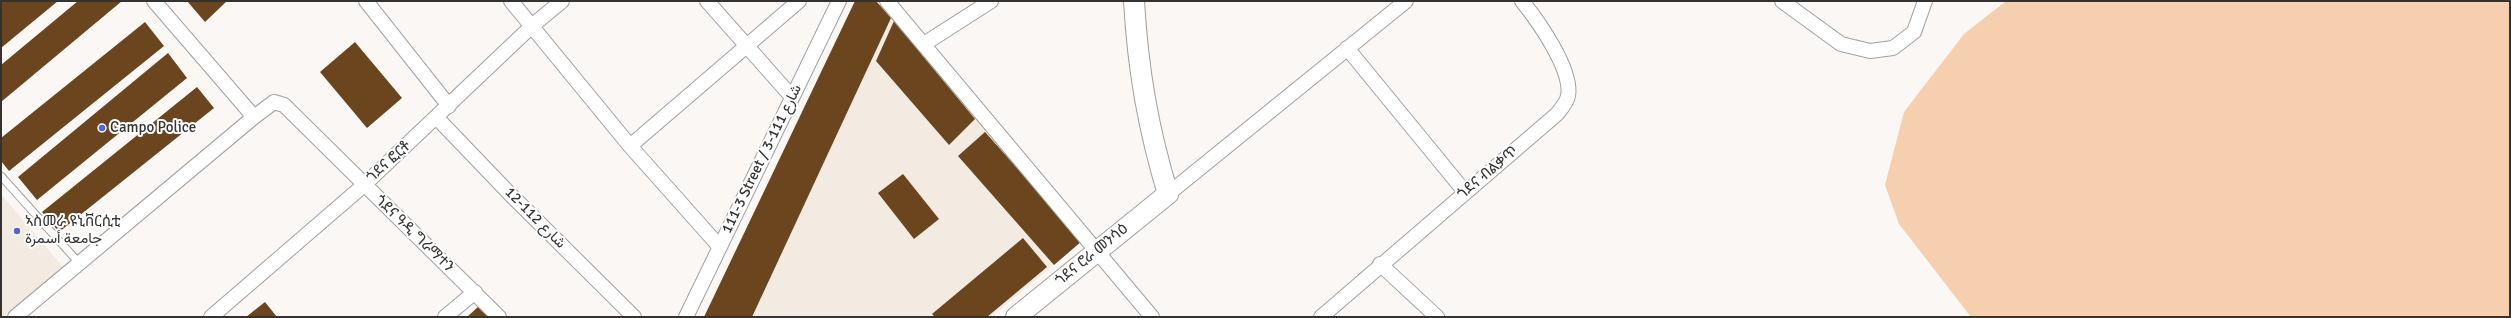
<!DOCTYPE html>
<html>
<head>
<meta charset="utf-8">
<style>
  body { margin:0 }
  #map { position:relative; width:2511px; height:318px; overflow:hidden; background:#faf7f5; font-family:Signika,sans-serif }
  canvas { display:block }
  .frame { position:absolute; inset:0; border:2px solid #343332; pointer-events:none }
</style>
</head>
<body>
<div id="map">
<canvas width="2511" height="318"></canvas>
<div class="frame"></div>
</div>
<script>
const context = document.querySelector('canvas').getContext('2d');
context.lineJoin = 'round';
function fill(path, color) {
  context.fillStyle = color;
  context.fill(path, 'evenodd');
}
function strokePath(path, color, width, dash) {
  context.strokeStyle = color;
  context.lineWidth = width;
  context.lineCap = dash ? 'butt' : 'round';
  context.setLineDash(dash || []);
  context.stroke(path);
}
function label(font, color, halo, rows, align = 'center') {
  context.font = font + ' Signika,Vazirmatn,"Noto Sans Ethiopic",sans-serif';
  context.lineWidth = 4;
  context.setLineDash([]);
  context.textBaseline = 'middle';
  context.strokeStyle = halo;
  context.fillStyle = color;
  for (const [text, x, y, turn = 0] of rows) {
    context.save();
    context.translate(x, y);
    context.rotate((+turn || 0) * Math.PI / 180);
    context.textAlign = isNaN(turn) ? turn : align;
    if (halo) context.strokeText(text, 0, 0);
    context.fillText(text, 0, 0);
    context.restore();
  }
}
fill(new Path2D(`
  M855,1H877L1082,241L991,317H704Z
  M1,194L64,268L3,317H1Z`), '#f3eae2');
fill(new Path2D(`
  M2006,1H2510V317H1971L1899,224L1885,185L1904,112L1964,34Z`), '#f6d0ae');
fill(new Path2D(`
  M1,1H58L1,48Z
  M78,1H122L1,102V65Z
  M187,1H227L205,22Z
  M855,1H876L891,18L752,317H704Z
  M894,21L975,119L949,145L876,61Z
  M145,22L164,46L9,171L1,161V138Z
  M355,42L402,98L367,128L320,72Z
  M168,53L187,78L37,200L18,177Z
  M197,87L214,108L59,232L42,212Z
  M985,132L1082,241L1054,265L958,156Z
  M903,174L939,219L914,239L878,193Z
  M1023,238L1047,267L987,317H935L932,314Z
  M265,302L277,317H246Z
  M479,306L489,317H467Z`), '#6a451e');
const service = new Path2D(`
  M1,176L80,264`);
const minor = new Path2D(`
  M154,1L254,117L274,102L284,105L499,317
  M366,1L449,106
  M511,1L630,146L719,246
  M707,1L792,97
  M887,1L1152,317
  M1782,1L1841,44L1870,51L1893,48L1914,32L1925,1
  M924,44L991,1
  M1347,48L1465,192
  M437,118L509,193L634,317
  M630,146L799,1
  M1168,194L1406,1
  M1380,264L1437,317
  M15,317L254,117
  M211,317L364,185L533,25L562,1
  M445,317L475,292
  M686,317L839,1
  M1321,317L1557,114C1561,109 1567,102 1568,96C1573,70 1538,21 1522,1`);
const secondary = new Path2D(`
  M1016,317L1168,194C1148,128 1138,70 1134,1`);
strokePath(service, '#a2a09e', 9);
strokePath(minor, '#a2a09e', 16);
strokePath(secondary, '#a2a09e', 22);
strokePath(service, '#fff', 7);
strokePath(minor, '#fff', 14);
strokePath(secondary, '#fff', 20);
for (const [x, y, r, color] of [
  [102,128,4,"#5664db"],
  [17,231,4,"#5664db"]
]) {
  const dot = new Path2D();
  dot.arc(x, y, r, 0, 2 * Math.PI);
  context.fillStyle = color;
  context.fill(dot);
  strokePath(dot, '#fff', 1.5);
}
label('15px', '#343332', '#fff', [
  ["Campo Police",110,128],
  ["ኣስመራ ዩኒቨርሲቲ",25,222],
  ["جامعة أسمرة",25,239]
], 'left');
label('15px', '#343332', '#fff', [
  ["111-3 Street / شارع 111-3",762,159,-64],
  ["ጎደና ፎርቶ",389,162,-42],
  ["ጎደና ብልቃጥ",1488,173,-40],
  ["شارع 112-12",535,218,45],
  ["ጎደና ዓዲ ግራማተን",414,234,44],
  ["ጎደና ሮራ መንሳዕ",1092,255,-39]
]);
</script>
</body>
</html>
